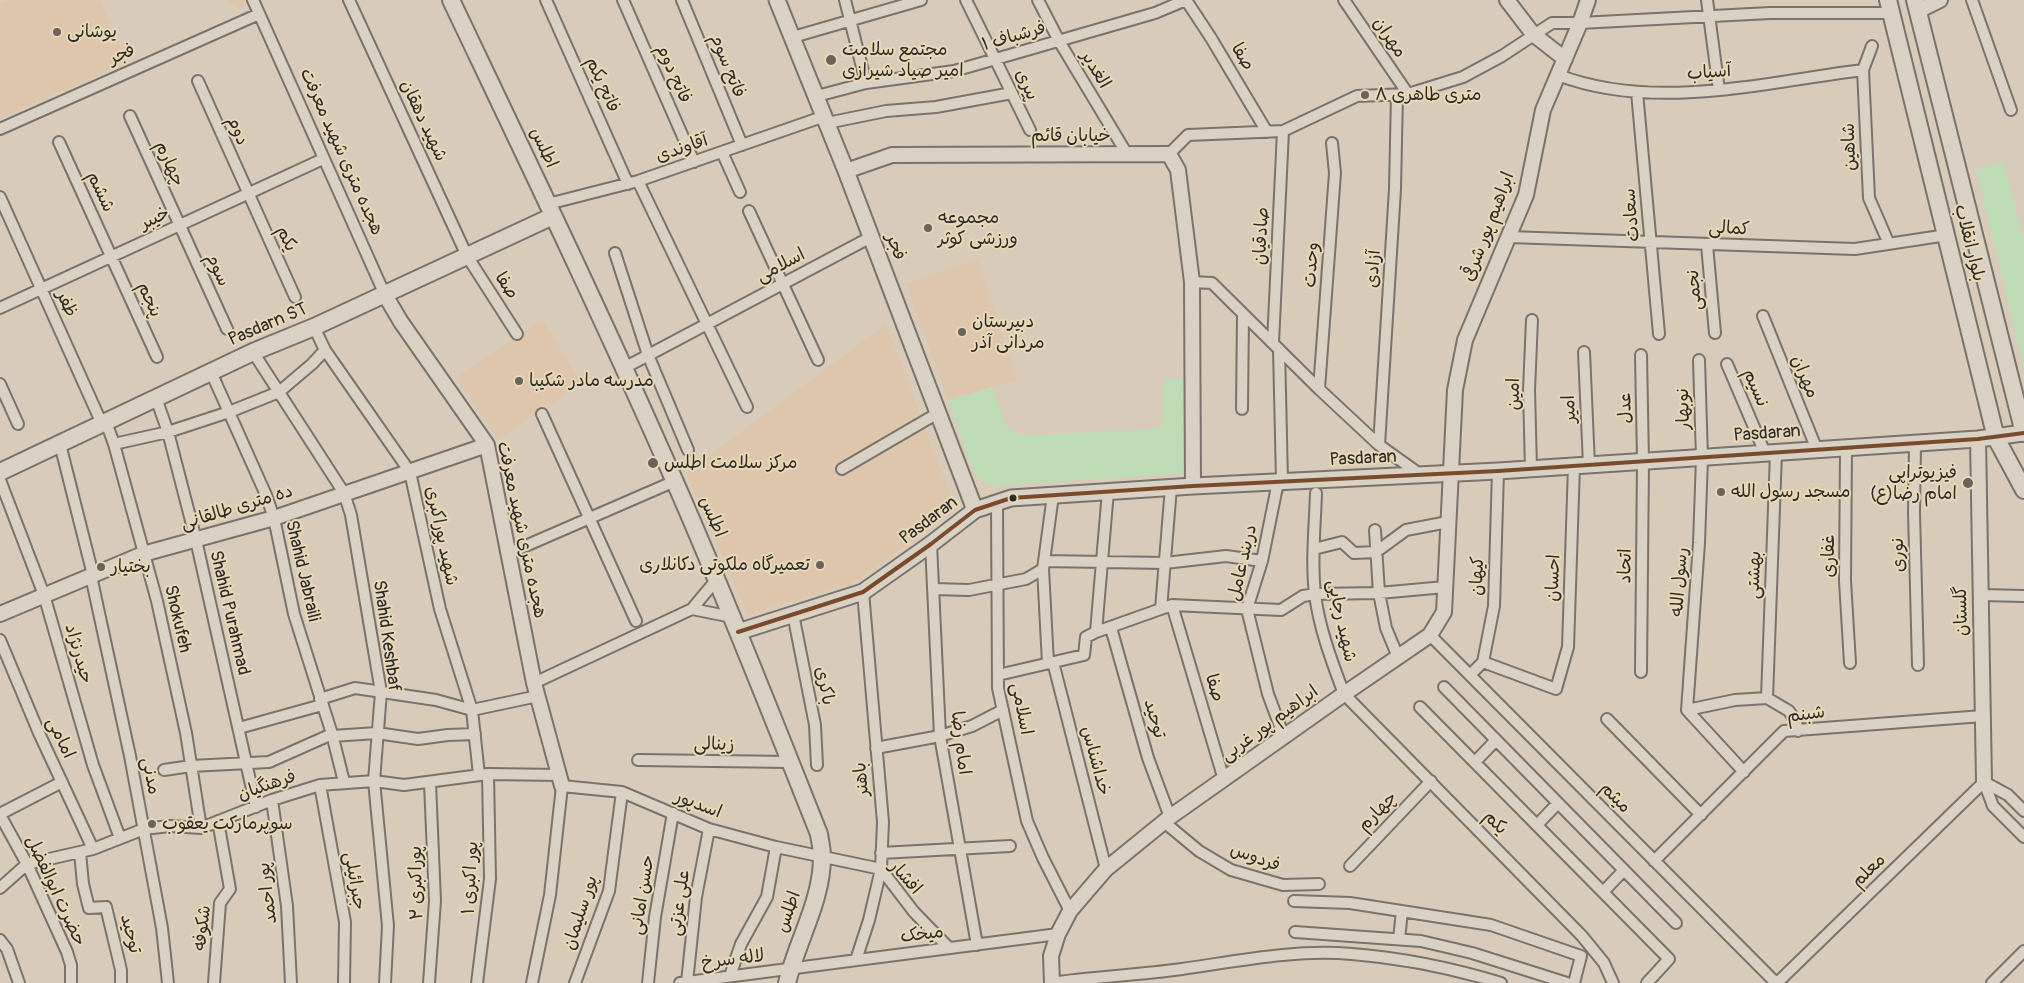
<!DOCTYPE html>
<html>
<head>
<meta charset="utf-8">
<style>
  body { margin:0 }
  canvas { display:block; background:#d8cbb9 }
</style>
</head>
<body>
<canvas width="2024" height="983"></canvas>
<script>
const context = document.querySelector('canvas').getContext('2d');
context.lineJoin = 'round';
function fill(path, color) {
  context.fillStyle = color;
  context.fill(path, 'evenodd');
}
function strokePath(path, color, width, dash) {
  context.strokeStyle = color;
  context.lineWidth = width;
  context.lineCap = dash ? 'butt' : 'round';
  context.setLineDash(dash || []);
  context.stroke(path);
}
function label(font, color, halo, rows, align = 'center') {
  context.font = font + ' Pangolin,"Playpen Sans Arabic",sans-serif';
  context.lineWidth = 4;
  context.setLineDash([]);
  context.textBaseline = 'middle';
  context.strokeStyle = halo;
  context.fillStyle = color;
  for (const [text, x, y, turn = 0] of rows) {
    context.save();
    context.translate(x, y);
    context.rotate((+turn || 0) * Math.PI / 180);
    context.textAlign = isNaN(turn) ? turn : align;
    if (halo) context.strokeText(text, 0, 0);
    context.fillText(text, 0, 0);
    context.restore();
  }
}
fill(new Path2D(`
  M8,0H99L128,62L0,118V3Z
  M226,0H248L250,4L238,9Z
  M977,260L1017,380L948,400L906,284Z
  M542,320L582,383L498,439L456,378Z
  M886,324L956,510L853,583L748,614L686,473Z`), '#ddc6ac');
fill(new Path2D(`
  M2003,162L2024,241V370L1976,169Z
  M1164,379H1184L1185,473L992,486L975,476L948,400L992,387L1005,426L1022,436L1162,428Z`), '#bddcb6');
const minor = new Path2D(`
  M253,0L385,295
  M349,0L467,256L517,334
  M546,0L628,184
  M623,0L694,162
  M682,0L742,145
  M845,0L866,83
  M966,0L1030,130
  M1038,0L1059,41L1127,154
  M1186,0L1211,38L1267,132
  M1344,0L1408,94
  M1707,0L1719,90
  M1972,0L2011,110
  M793,37L921,0
  M1872,46L1863,70L1869,198L1889,244
  M1558,75C1655,112 1765,82 1863,70
  M198,81L295,297
  M1637,92L1659,334
  M817,96L866,83L954,71L1155,13L1186,0
  M130,116L227,329
  M827,123L886,111L936,107L1012,93
  M0,129L259,14
  M59,142L157,357
  M722,152L740,192
  M1169,154L1188,135L1283,131L1357,96L1408,94L1463,77L1502,56L1552,23H1580L1770,13H1891
  M638,181L747,407
  M0,197L102,424
  M548,204L638,181L825,116
  M749,211L818,360
  M1509,237L1855,249L1947,235
  M1707,245L1715,333
  M615,253L648,355L688,450
  M1192,282L1212,283L1319,389L1379,445L1421,475
  M0,308L323,159
  M1763,316L1817,450
  M314,327L325,350L410,472L440,609L472,710L479,775
  M1273,343L1283,131
  M1279,349L1282,481
  M253,352L344,493L351,515L381,692L374,781L388,926L385,983
  M1584,352L1589,465
  M1641,355L1643,461L1641,672
  M1727,364L1765,453
  M624,368L871,237
  M211,372L266,495L274,518L294,614L332,734L344,782
  M0,384L18,424
  M1319,389L1335,173L1332,143
  M156,398L168,432L196,540L256,807
  M1242,409L1243,314
  M542,414L636,621
  M106,422L114,444L157,601L186,733L201,828
  M60,444L93,575
  M114,444L168,432L229,412L279,392L312,364L325,350
  M1915,444L1914,513L1918,665
  M1379,445L1395,189L1397,95
  M1846,448L1845,581L1850,663
  M842,469L938,413
  M1531,469L1529,390L1532,320
  M0,480L44,595L93,765L120,838
  M1278,482L1262,561L1247,609L1268,694L1284,737
  M1316,493C1315,526 1311,561 1315,594C1319,628 1332,662 1344,694L1582,936L1604,963L1613,983
  M997,503L998,688L1027,821L1043,858L1070,911
  M1375,530L1379,593L1386,628L1398,657
  M931,544L940,736L977,945
  M1314,549L1342,542L1354,553L1376,552L1406,530L1448,522
  M507,554L675,481
  M1044,561L1165,563L1226,556L1262,561
  M91,576L130,756L162,928L168,983
  M717,579L692,609L732,617
  M933,589L969,590L1026,579L1043,569
  M1981,595L2024,596
  M1172,605L1224,780
  M1161,609L1171,487
  M793,614L815,725L817,765
  M1111,628L1148,758L1170,817
  M1096,632L1108,491
  M1430,635L1776,983
  M0,640L39,733L93,849
  M1053,662L1106,869
  M1483,662L1556,689L1568,647L1574,466
  M1048,663L1043,569L1053,495
  M998,675L1084,655L1086,637L1096,632L1172,605L1281,610L1303,596L1315,594L1379,593L1445,587
  M1470,675L1483,662L1494,606L1498,471
  M534,683L692,609
  M1444,687L1676,923
  M1767,698L1776,453
  M320,699L355,688L436,700L472,710L538,696
  M1420,707L1669,959L1647,983
  M1687,710L1699,543L1702,458L1699,360
  M1687,710L1735,700L1767,698L1789,711L1796,722L1798,731
  M1687,710L1744,772
  M1607,719L1701,815
  M239,728L322,705
  M332,736L377,733L418,739L448,735L475,734
  M876,748L940,736L972,726L1003,710
  M638,760L790,762
  M1475,762L1496,740
  M164,770L191,766L269,762L332,734
  M1984,782L1993,806L2024,837
  M1984,782L2008,795L2024,811
  M320,785L345,922L344,983
  M272,800L287,906L291,983
  M0,814L62,782
  M0,815L27,864L67,952L71,965V983
  M1164,822L1199,851L1231,870L1283,885L1319,884
  M1537,825L1558,803
  M80,852L83,884L89,908L106,907L121,970V983
  M881,853L1010,846
  M1654,861L1784,731L1983,716
  M1350,866L1431,781
  M0,888L27,864L93,849L144,829L170,826L201,828L272,800L320,785L374,781L404,785L488,774L560,775
  M1603,892L1624,870
  M1294,901L1350,903L1491,925L1581,956L1574,983
  M1295,932L1421,941L1472,953L1567,983
  M1399,939L1402,911
  M0,940L7,949L19,983
  M856,960L869,920L881,869L883,822L863,592
  M730,976L741,944L767,897L776,847
  M687,982L696,897L709,829
  M214,983L220,903L230,889L218,821
  M429,983L435,901L430,783
  M477,983L490,879L488,774
  M532,983L550,895L562,786L622,792L709,829L776,847L881,869L914,912L949,948
  M575,983L609,891L622,792
  M648,983L655,917L673,813
  M680,983L1058,934
  M1050,983C1094,977 1138,975 1182,969C1238,961 1295,949 1352,954C1402,958 1452,968 1501,983
  M1777,983L1984,782
  M1992,983L2024,951`);
const tertiary = new Path2D(`
  M1507,0L1533,34L1565,59
  M1918,11L1940,0
  M846,171L892,155L1169,154L1178,170L1192,282L1193,486
  M385,295L401,322L487,445L534,683L562,786
  M1978,439L1984,782
  M0,614L143,554L274,518L487,445
  M1052,983L1051,956L1058,934L1070,911L1106,869L1170,817L1344,694L1430,635L1444,612L1455,390L1465,340L1526,195L1543,110L1580,23L1588,0`);
const secondary = new Path2D(`
  M777,0L846,171L975,510
  M738,632L863,592L931,544L975,510L1011,498L1193,486L1498,471L1978,439L2024,433`);
const primary = new Path2D(`
  M451,0C527,160 604,320 675,482C726,598 772,716 819,834C820,841 822,849 822,857C822,901 797,941 787,983
  M1888,0L1996,438L2024,490
  M1915,0L2024,433
  M0,472L253,352L314,327L553,216`);
strokePath(minor, '#79736b', 14);
strokePath(tertiary, '#79736b', 18);
strokePath(secondary, '#79736b', 19);
strokePath(primary, '#79736b', 20);
strokePath(minor, '#d8d1c4', 10);
strokePath(tertiary, '#d8d1c4', 14);
strokePath(secondary, '#d8d1c4', 15);
strokePath(primary, '#d8d1c4', 16);
strokePath(new Path2D(`
  M738,632L863,592L931,544L975,510L1011,498L1193,486L1498,471L1978,439L2024,433`), '#7a4b2a', 4);
for (const [x, y, r, color] of [
  [57,32,5,"#68635d"],
  [831,60,6,"#68635d"],
  [1365,95,5,"#68635d"],
  [928,228,5,"#68635d"],
  [962,332,5,"#68635d"],
  [519,381,5,"#68635d"],
  [653,463,6,"#68635d"],
  [1968,483,6,"#68635d"],
  [1721,492,5,"#68635d"],
  [1013,498,4.5,"#2b2b2b"],
  [820,565,5,"#68635d"],
  [101,567,5,"#68635d"],
  [152,824,5,"#68635d"]
]) {
  const dot = new Path2D();
  dot.arc(x, y, r, 0, 2 * Math.PI);
  context.fillStyle = color;
  context.fill(dot);
  strokePath(dot, '#e9d8b5', 2);
}
label('18px', '#2b2b2b', '#e9d8b5', [
  ["یوشانی",67,32],
  ["مجتمع سلامت",842,50],
  ["امیر صیاد شیرازی",842,71],
  ["۸ متری طاهری",1375,95],
  ["مجموعه",938,218],
  ["ورزشی کوثر",938,239],
  ["دبیرستان",972,322],
  ["مردانی آذر",972,343],
  ["مدرسه مادر شکیبا",529,381],
  ["مرکز سلامت اطلس",664,463],
  ["فیزیوتراپی",1957,473,"right"],
  ["امام رضا(ع)",1957,494,"right"],
  ["مسجد رسول الله",1731,492],
  ["تعمیرگاه ملکوتی دکانلاری",810,565,"right"],
  ["بختیار",111,567],
  ["سوپرمارکت یعقوب",162,824]
], 'left');
label('18px', '#2b2b2b', '#e9d8b5', [
  ["فرشباف ۱",1014,37,-16],
  ["مهران",1389,38,56],
  ["فجر",122,55,-24],
  ["صفا",1242,57,59],
  ["فاتح سوم",727,66,68],
  ["الغدیر",1095,70,59],
  ["آسیاب",1709,73,-4],
  ["فاتح دوم",673,74,66],
  ["فاتح یکم",602,85,66],
  ["پیری",1026,85,65],
  ["شهید دهقان",423,121,65],
  ["دوم",237,131,67],
  ["خیابان قائم",1071,136],
  ["شاهین",1850,147,-92],
  ["اطلس",543,148,65],
  ["آقاوندی",682,149,-19],
  ["هجده متری شهید معرفت",341,152,66],
  ["چهارم",169,164,66],
  ["ششم",100,192,65],
  ["سعادت",1632,215,-95],
  ["خیبر",155,219,-25],
  ["ابراهیم پور شرقی",1489,227,-69],
  ["کمالی",1729,229,3],
  ["صادقیان",1262,236,-87],
  ["یکم",286,239,65],
  ["بلوار انقلاب",1969,243,76],
  ["فجر",895,247,69],
  ["وحدت",1312,265,-86],
  ["اسلامی",781,266,-28],
  ["آزادی",1374,269,-86],
  ["سوم",217,270,65],
  ["صفا",506,286,57],
  ["نجمی",1695,290,-95],
  ["پنجم",149,300,66],
  ["ظفر",66,304,66],
  ["Pasdarn ST",268,325,-23],
  ["مهران",1804,377,67],
  ["نسیم",1755,388,67],
  ["امین",1514,394,-90],
  ["عدل",1626,408,-91],
  ["امیر",1570,409,-93],
  ["نوبهار",1684,409,-92],
  ["Pasdaran",1767,434,-4],
  ["Pasdaran",1363,459,-3],
  ["ده متری طالقانی",237,508,-17],
  ["اطلس",712,517,67],
  ["Pasdaran",929,521,-37],
  ["هجده متری شهید معرفت",521,530,78],
  ["شهید پوراکبری",441,536,78],
  ["نوری",1899,555,-92],
  ["غفاری",1829,556,-90],
  ["دربند عامل",1243,563,-77],
  ["اتحاد",1626,566,-89],
  ["Shahid Jabraili",302,571,77],
  ["بهشتی",1755,575,-88],
  ["کیهان",1478,576,-88],
  ["احسان",1554,578,-88],
  ["رسول الله",1680,582,-86],
  ["گلستان",1962,611,-91],
  ["Shahid Purahmad",229,613,77],
  ["Shokufeh",177,619,77],
  ["شهید رجایی",1341,621,78],
  ["Shahid Keshbaf",386,636,82],
  ["حیدرنژاد",78,654,74],
  ["باکری",824,686,79],
  ["صفا",1214,688,73],
  ["اسلامی",1021,709,79],
  ["شبنم",1806,715,-7],
  ["توحید",1154,719,74],
  ["ابراهیم پور غربی",1270,724,-36],
  ["امامی",60,738,65],
  ["امام رضا",960,743,83],
  ["زینالی",714,745,1],
  ["خداشناس",1095,761,75],
  ["مدنی",150,776,79],
  ["باهنر",862,779,-95],
  ["فرهنگیان",267,786,-19],
  ["میثم",1615,798,45],
  ["اسدپور",698,805,21],
  ["چهارم",1378,812,-46],
  ["یکم",1495,823,46],
  ["فردوس",1255,858,20],
  ["معلم",1869,871,-44],
  ["پور اکبری ۱",471,878,-87],
  ["افشار",905,878,48],
  ["جبرائیلی",354,881,80],
  ["پوراکبری ۲",417,883,-91],
  ["حضرت ابوالفضل",55,891,65],
  ["پور احمد",268,893,-97],
  ["حسن امانی",643,895,-81],
  ["علی عزتی",680,903,-82],
  ["اطلس",789,912,-71],
  ["پور سلیمان",581,913,-72],
  ["شکوفه",203,928,-83],
  ["توحید",130,934,76],
  ["میخک",922,935,-7],
  ["لاله سرخ",733,960,-7]
]);
</script>
</body>
</html>
